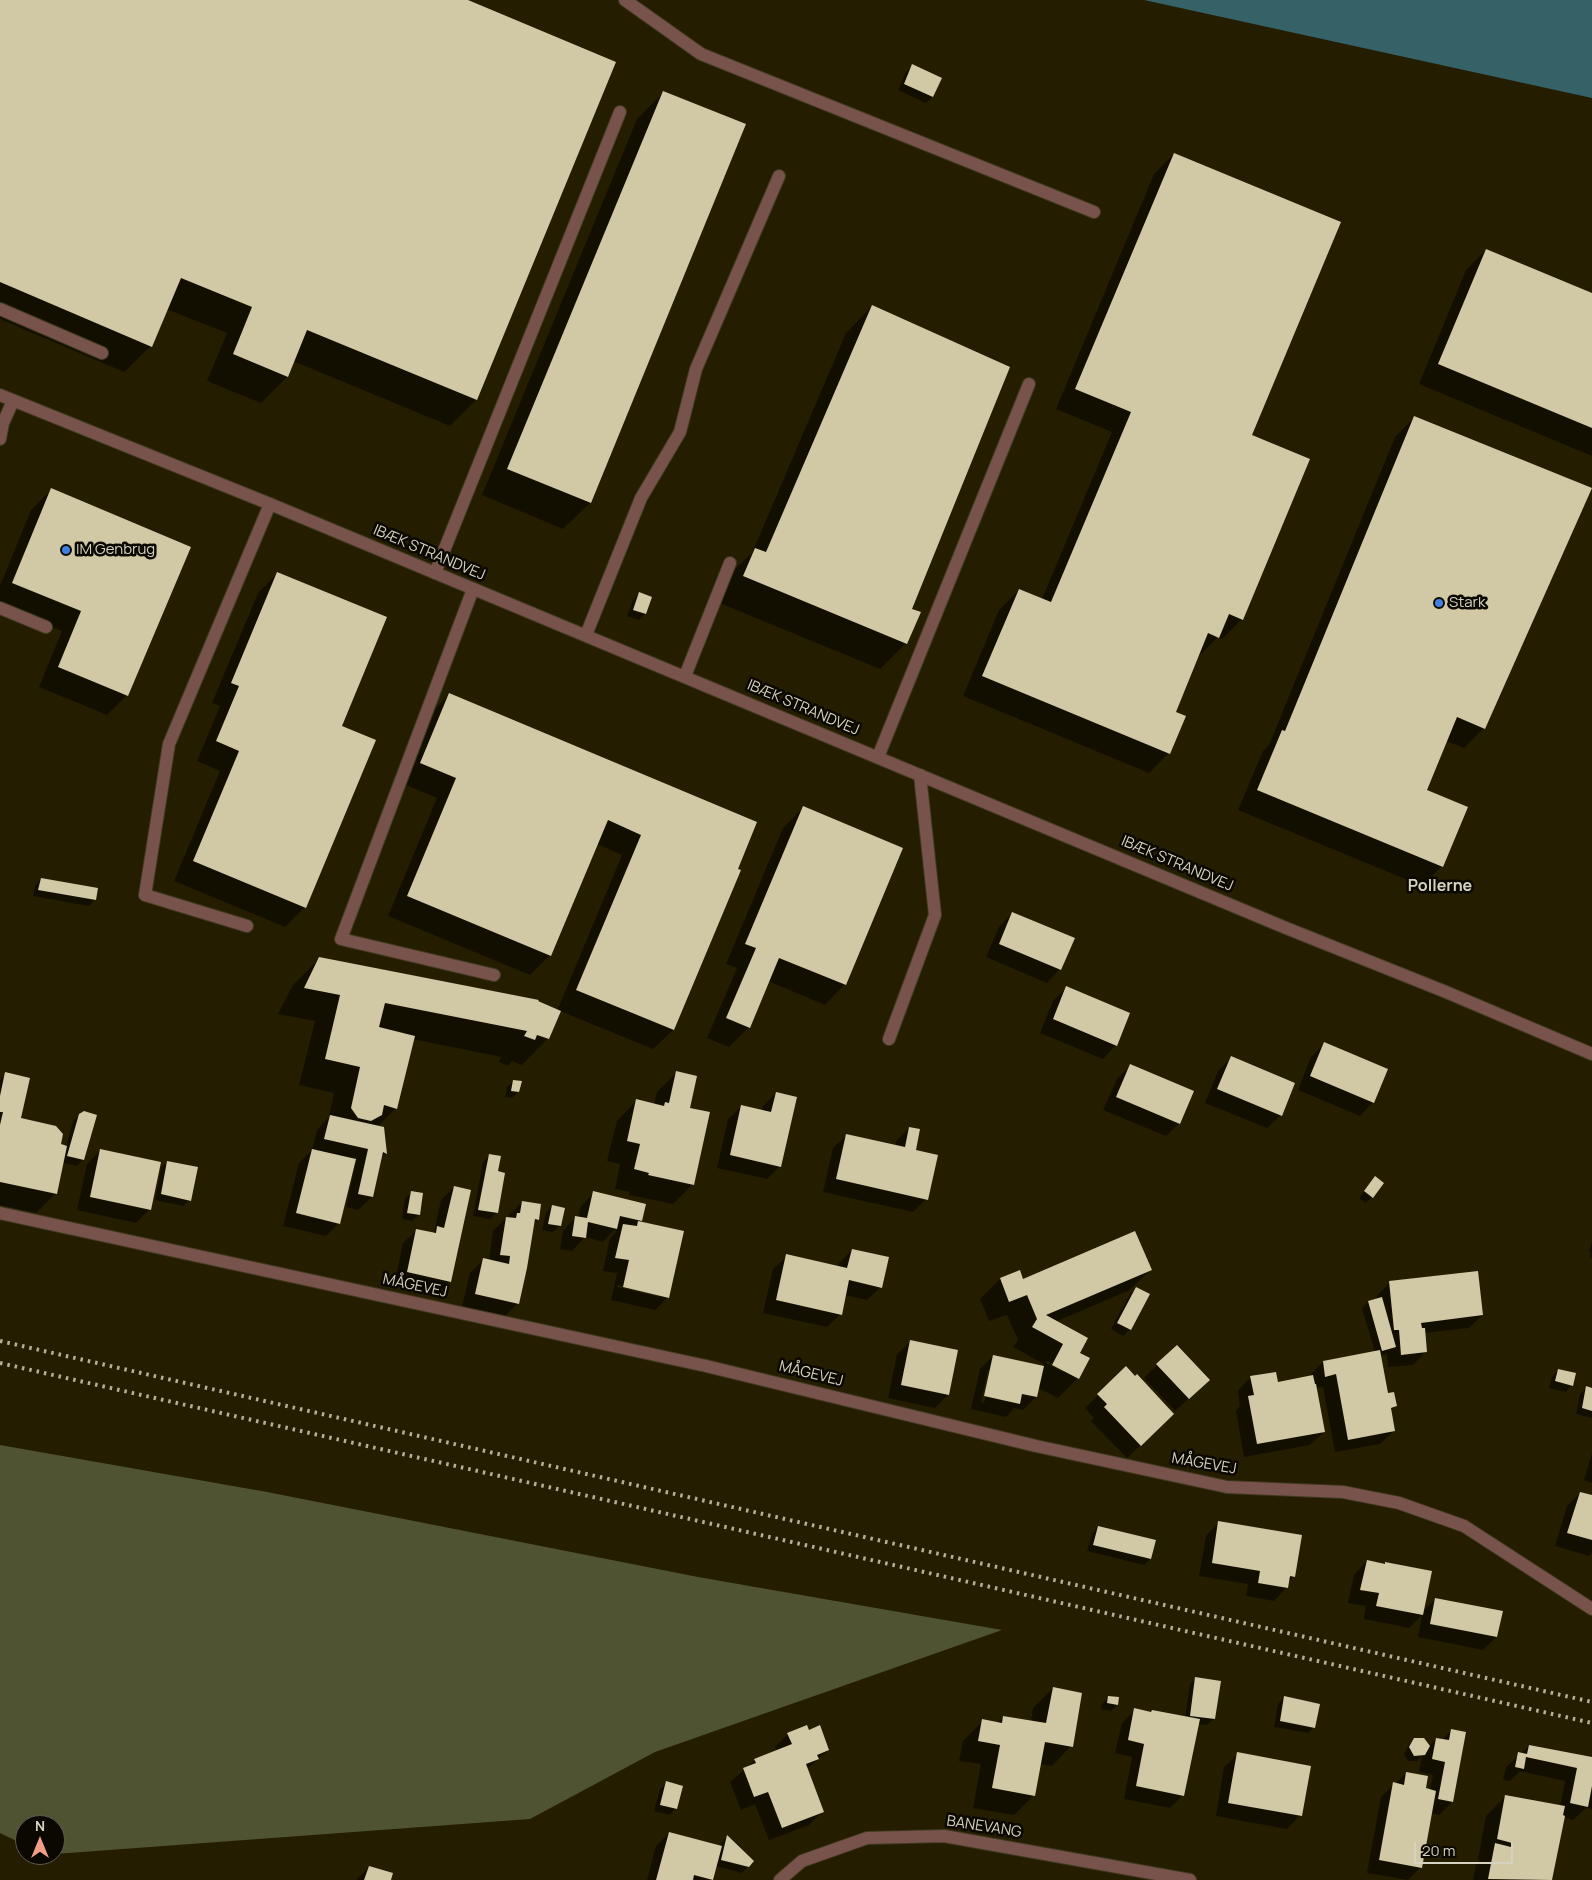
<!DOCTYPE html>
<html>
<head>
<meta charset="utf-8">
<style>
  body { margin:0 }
  #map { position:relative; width:1592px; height:1880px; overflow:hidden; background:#251d00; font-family:Manrope,sans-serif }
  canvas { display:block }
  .north { position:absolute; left:15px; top:1815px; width:50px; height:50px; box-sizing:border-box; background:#0b0801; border:1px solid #5c594d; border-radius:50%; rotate:0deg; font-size:14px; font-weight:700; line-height:20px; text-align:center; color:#d6d2c0 }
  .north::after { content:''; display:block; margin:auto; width:18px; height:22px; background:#f49e8a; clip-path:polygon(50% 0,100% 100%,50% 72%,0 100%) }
  .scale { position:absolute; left:1414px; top:1842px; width:99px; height:22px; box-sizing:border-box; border:2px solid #d6d2c0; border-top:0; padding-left:6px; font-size:15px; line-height:18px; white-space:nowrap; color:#d6d2c0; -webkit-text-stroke:4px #0b0801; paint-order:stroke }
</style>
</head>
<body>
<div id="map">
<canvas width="1592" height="1880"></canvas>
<div class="north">N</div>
<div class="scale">20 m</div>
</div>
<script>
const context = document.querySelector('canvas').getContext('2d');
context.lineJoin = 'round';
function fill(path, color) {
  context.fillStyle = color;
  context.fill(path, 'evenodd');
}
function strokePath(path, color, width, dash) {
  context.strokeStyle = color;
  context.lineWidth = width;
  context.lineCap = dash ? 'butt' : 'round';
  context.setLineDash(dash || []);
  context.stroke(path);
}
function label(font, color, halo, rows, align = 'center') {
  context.font = font + ' Manrope,sans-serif';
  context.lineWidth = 5;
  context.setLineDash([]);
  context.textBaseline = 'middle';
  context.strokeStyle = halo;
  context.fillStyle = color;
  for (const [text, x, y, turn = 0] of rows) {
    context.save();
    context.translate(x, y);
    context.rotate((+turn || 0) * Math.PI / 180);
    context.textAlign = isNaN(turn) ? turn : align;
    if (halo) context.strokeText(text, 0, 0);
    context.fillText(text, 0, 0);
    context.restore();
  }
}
fill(new Path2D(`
  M0,1445L267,1492L698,1577L1002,1630L655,1752L530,1819L55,1854V1825H25V1845L0,1833Z`), '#4f5332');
fill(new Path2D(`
  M1144,0H1592V98Z`), '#356267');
fill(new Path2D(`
  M0,0H464L476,400L450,426L293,361L287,377L261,403L207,381L227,333L166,309L151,346L124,372L0,319Z
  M913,65L932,97L926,103L898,90L906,72Z
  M663,93L745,124L590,503L563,529L482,495L637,119Z
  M1174,154L1250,436L1242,619L1222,639L1218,637L1198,657L1174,713L1184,717L1169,753L1149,773L963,696L999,610L1019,590L1042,599L1112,432L1056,409L1154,174Z
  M1486,250L1592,294V456L1419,384L1466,270Z
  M872,306L910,610L906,643L880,669L717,602L729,575L752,553L846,333Z
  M1415,417L1484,728L1464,748L1446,741L1426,790L1442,866L1422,886L1238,810L1263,751L1269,745L1395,437Z
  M51,490L127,695L107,715L39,687L62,631L0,606V586L31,510Z
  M278,573L341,726L305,907L285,927L174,881L220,771L197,761L220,706L212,703L258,593Z
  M639,593L651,598L645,614L639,620L627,616L633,600Z
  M449,695L755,822L673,1030L653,1049L560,1011L548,1038L522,1065L512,1061L508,1066L499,1062L501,1057L412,1039L396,1108L377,1127L386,1153L380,1158L372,1197L358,1210L346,1207L357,1157H355L339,1223L326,1236L283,1226L299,1163L312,1150L317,1130L329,1117L334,1093L299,1085L315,1021L278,1014L293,985L319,959L557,1011L622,855L597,844L550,955L530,975L388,916L437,798L401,783L429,715Z
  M803,808L902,849L844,985L825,1005L768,981L749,1027L729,1047L707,1038L737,968L726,964L783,828Z
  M41,879L95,899L89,906L33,896L35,886Z
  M1012,913L1060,969L1047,983L986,957L999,927Z
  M1066,988L1116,1045L1103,1059L1040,1033L1053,1001Z
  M1324,1044L1373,1102L1360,1116L1298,1090L1311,1057Z
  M1231,1058L1281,1115L1267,1128L1205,1103L1218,1071Z
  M1130,1066L1179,1123L1166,1136L1103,1110L1117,1079Z
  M677,1072L688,1108L693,1184L673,1204L629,1195L630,1192L615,1189L620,1164L607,1161L617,1121L636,1101L654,1105L657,1092Z
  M6,1074L20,1119L59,1145L66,1147L73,1121L80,1115L83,1159L77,1166L63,1163L56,1193L36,1213L0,1205V1080Z
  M513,1081L518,1092L512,1098L505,1097L507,1087Z
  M776,1093L780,1166L767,1179L717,1168L728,1119L742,1106L762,1111L763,1106Z
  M909,1128L926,1199L913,1212L823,1192L833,1148L847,1135L895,1146L896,1141Z
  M100,1151L150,1209L136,1223L77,1210L87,1164Z
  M490,1155L496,1172V1213L490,1219L473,1216L483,1162Z
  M168,1162L190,1200L183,1206L155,1200L161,1168Z
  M1375,1178L1372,1197L1366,1203L1359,1198Z
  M454,1187L450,1281L437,1294L394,1285L403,1243L417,1230L432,1233L434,1232L441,1200Z
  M411,1193L422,1194L419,1215L412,1221L402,1219L405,1199Z
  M594,1193L644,1205L640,1223L668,1297L655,1310L611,1300L617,1273L603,1271L610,1238L617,1231L614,1230L603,1242L585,1237L572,1251L560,1249L563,1231L576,1217L578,1218L581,1206ZM618,1285L660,1294V1297L617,1287Z
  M522,1202L540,1205L538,1220L532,1225L517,1304L504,1317L462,1307L470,1273L483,1260L489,1261L493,1231L506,1218H509V1215Z
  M552,1206L560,1226L553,1232L542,1230L546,1213Z
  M1592,1241V1258H1590L1591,1253L1589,1252Z
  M852,1250L881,1287L867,1300L845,1295L841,1314L827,1327L763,1313L773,1269L787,1256L838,1267L839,1263Z
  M1150,1270L1130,1290L1055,1322L1079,1353L1078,1378L1058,1398L1038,1388L1036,1397L1023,1410L1014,1408L1006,1417L971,1409L980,1369L993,1356L1043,1367L1044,1364L1013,1347L1018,1340L1007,1315L989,1321L980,1299L1000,1279L1019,1272L1023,1281ZM1047,1361L1063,1369V1372L1046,1363ZM988,1370H991L984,1403L981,1402Z
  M1390,1282L1482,1315L1469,1328L1424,1333L1426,1351L1413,1365L1388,1367L1387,1354L1380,1356L1387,1395L1396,1406L1390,1411L1394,1431L1380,1444L1335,1452L1323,1387L1316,1388L1324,1432L1310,1445L1244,1457L1236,1411L1240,1406L1238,1390L1251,1377L1277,1383L1310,1377V1375L1323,1362L1375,1352L1362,1308L1368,1302L1377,1299V1296Z
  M1136,1288L1148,1294L1130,1330L1123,1336L1111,1329L1130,1294Z
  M911,1341L948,1395L935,1408L888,1398L897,1354Z
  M1157,1365L1195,1393L1175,1411L1144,1378Z
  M1126,1368L1135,1378L1160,1427L1127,1458L1091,1421L1094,1418L1085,1408Z
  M1558,1370L1572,1385L1566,1392L1549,1388L1552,1377Z
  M1587,1388L1592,1389V1418L1576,1414L1580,1394Z
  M1592,1453V1483L1584,1480Z
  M1580,1493L1592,1497V1553L1589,1556L1555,1546L1567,1506Z
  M1219,1522L1294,1576L1288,1583L1287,1587L1274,1601L1246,1596L1248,1584L1199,1576L1206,1536Z
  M1098,1527L1154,1541L1150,1559L1144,1565L1087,1551L1092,1534Z
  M1367,1561L1384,1565L1386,1563L1422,1612L1436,1599L1496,1637L1483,1650L1418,1637L1422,1615L1409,1628L1364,1619L1366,1606L1348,1603L1354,1575Z
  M1196,1678L1219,1682L1214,1719L1207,1725L1198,1724L1183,1795L1170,1808L1124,1799L1132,1757L1115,1753L1122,1723L1135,1710L1185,1718L1190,1684Z
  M1053,1688L1071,1746L1052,1766L1040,1764L1034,1795L1014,1815L973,1808L981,1764L959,1761L963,1741L983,1721L997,1723L1004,1717L1031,1722L1033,1708Z
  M1108,1698L1117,1705L1111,1711L1101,1709L1102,1704Z
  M1285,1698L1314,1727L1308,1733L1274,1727L1278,1704Z
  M808,1731L828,1750L806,1770L822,1812L809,1825L769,1840L755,1804L741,1810L730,1782L755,1760L777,1751L775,1747L788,1734Z
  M1451,1731L1452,1802L1439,1815L1431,1813L1421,1867L1408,1880L1367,1873L1381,1797L1406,1773L1424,1789L1430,1791L1433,1775L1419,1772L1422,1756L1417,1761H1408L1404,1754L1408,1746L1414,1739L1428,1747L1436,1739L1442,1740Z
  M1529,1746L1592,1759V1809L1586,1808L1573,1820L1563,1817L1551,1880H1473L1476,1865L1480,1860L1478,1859L1486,1816L1506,1796L1560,1806L1565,1781L1520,1771L1510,1781L1503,1780L1506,1767Z
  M1238,1754L1300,1815L1287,1829L1216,1816L1224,1767Z
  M666,1783L676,1809L669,1815L654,1811L660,1789Z
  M669,1833L720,1847L721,1843L727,1837L753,1861L742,1873L715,1866L711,1880H647L656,1846Z
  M369,1867L390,1880H356Z`), '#0007');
fill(new Path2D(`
  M0,0H468L616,62L477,400L307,330L288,377L233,354L252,307L181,278L152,347L0,282Z
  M912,64L942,78L933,97L904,84Z
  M663,91L746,124L591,503L507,469Z
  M1174,153L1341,222L1252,435L1310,459L1243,620L1229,614L1219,638L1208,633L1176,712L1186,716L1170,754L982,676L1019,589L1051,602L1131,412L1075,389Z
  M1486,249L1592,293V428L1438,364Z
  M872,305L1010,367L912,609L921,612L907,644L743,576L755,548L766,552Z
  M1414,416L1592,488L1485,729L1457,717L1427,790L1468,807L1443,867L1257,790L1282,730L1285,731Z
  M51,488L191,547L128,696L58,667L81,611L12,583Z
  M277,572L387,617L342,726L376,740L306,908L193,861L239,751L216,741L239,686L231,683Z
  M639,592L652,597L646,614L633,610Z
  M449,693L757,822L738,869L741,870L674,1030L576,990L641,835L608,820L551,956L407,896L456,778L420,763Z
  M803,806L903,848L846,985L779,958L750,1028L726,1018L756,948L745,944Z
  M41,878L98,888L96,900L38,890Z
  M1012,912L1075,938L1061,970L999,944Z
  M319,957L539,1000L538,1001L561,1011L549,1039L537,1035L535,1040L524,1036L527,1031L385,1003L379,1027L415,1036L397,1109L384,1105L382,1115L371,1121L358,1118L351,1108L360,1067L325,1059L340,995L304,988Z
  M1066,986L1130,1013L1117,1046L1053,1019Z
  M1324,1042L1388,1069L1374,1103L1310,1076Z
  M1231,1056L1295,1083L1282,1116L1217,1089Z
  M1130,1064L1194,1091L1180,1124L1116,1097Z
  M676,1071L697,1076L690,1108L710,1112L694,1185L648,1175L649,1173L634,1169L640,1144L627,1141L636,1099L664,1106L665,1102L669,1103Z
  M5,1072L30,1078L21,1118L56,1126L63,1134L61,1144L67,1146L57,1194L0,1182V1125L3,1112H0V1096Z
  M513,1080L522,1081L519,1092L511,1091Z
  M776,1092L797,1097L781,1167L730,1155L741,1105L771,1112Z
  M84,1111L97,1115L84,1160L67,1156L79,1114Z
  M330,1115L384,1127L387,1154L383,1152L373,1197L358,1194L368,1149L324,1139Z
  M909,1127L920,1129L916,1150L938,1155L928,1200L836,1179L846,1134L905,1147Z
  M100,1149L161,1162L151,1210L90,1197Z
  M312,1149L356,1159L340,1224L296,1213Z
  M489,1154L501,1156L498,1171L505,1173L498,1213L478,1210Z
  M167,1161L198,1167L191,1201L161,1194Z
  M1375,1176L1384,1183L1373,1198L1364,1191Z
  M454,1186L471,1190L451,1282L407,1272L416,1229L436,1233L437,1226L444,1228Z
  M411,1191L423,1193L420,1215L407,1213Z
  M593,1191L646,1204L642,1221L620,1216L617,1229L588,1222L586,1238L572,1236L575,1216L587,1218Z
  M522,1201L541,1204L539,1220L535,1219L527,1268L519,1304L475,1294L483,1258L509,1264L510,1256L500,1255L506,1217L516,1218L517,1213H520Z
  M552,1205L565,1208L561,1226L548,1224Z
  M638,1221L684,1231L669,1298L623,1287L629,1260L615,1258L623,1224L637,1226Z
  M1135,1231L1152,1270L1046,1315L1088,1338L1080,1353L1090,1358L1079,1379L1052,1365L1063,1344L1032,1327L1037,1319L1027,1295L1009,1302L1000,1278L1020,1270L1023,1279Z
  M852,1249L889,1257L882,1288L849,1280L842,1315L776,1300L786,1254L847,1268Z
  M1478,1271L1483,1315L1421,1323L1422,1328H1425L1427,1352L1401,1355L1399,1330H1394L1389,1281Z
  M1136,1287L1150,1294L1131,1330L1117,1323Z
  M1382,1297L1396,1347L1382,1351L1368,1301Z
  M910,1340L958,1350L949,1395L901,1385Z
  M1177,1345L1210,1380L1189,1399L1156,1364Z
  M1380,1350L1388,1393L1394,1392L1397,1406L1391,1408L1395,1431L1348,1440L1336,1374L1325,1377L1323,1361Z
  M993,1355L1044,1366L1037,1397L1022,1394L1020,1404L984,1396Z
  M1126,1366L1135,1376L1137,1374L1174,1414L1141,1446L1104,1407L1107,1404L1097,1394Z
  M1558,1369L1576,1373L1573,1386L1555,1381Z
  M1276,1372L1278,1382L1313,1375L1315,1384H1316L1325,1432L1257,1444L1248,1396L1254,1395L1250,1376Z
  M1586,1386L1592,1388V1411L1582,1408Z
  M1580,1492L1592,1495V1540L1567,1533Z
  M1218,1521L1302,1535L1295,1577L1290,1576L1288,1588L1258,1583L1260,1571L1212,1563Z
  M1098,1526L1156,1540L1151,1559L1093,1545Z
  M1367,1560L1385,1564V1562L1432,1571L1423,1615L1376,1606L1379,1593L1360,1590Z
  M1435,1598L1503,1611L1497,1637L1430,1624Z
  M1195,1677L1221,1681L1215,1719L1190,1716Z
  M1053,1687L1082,1693L1073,1747L1045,1742L1035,1796L992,1788L1000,1745L978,1741L982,1719L1002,1723L1003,1716L1046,1723Z
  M1108,1696L1119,1697L1118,1705L1107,1703Z
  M1284,1696L1320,1704L1315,1728L1280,1721Z
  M1134,1708L1151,1712L1152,1710L1200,1719L1184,1796L1136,1786L1144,1744L1128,1740Z
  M807,1725L809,1730L820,1725L829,1750L817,1755L819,1759L806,1764L824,1812L782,1828L768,1792L754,1797L743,1768L756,1763L754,1759L792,1744L787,1733Z
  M1451,1729L1466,1732L1453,1802L1438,1799L1445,1762L1432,1759L1436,1738L1449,1740Z
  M1414,1738H1424L1430,1746L1425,1755L1414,1756L1409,1747Z
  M1529,1745L1592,1757V1786L1588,1807L1570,1803L1577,1768L1526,1757L1524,1769L1515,1767L1518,1752L1527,1754Z
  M1237,1752L1311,1766L1302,1816L1228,1803Z
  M1406,1772L1428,1776L1426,1788L1436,1791L1422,1868L1379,1860L1393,1782L1404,1785Z
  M666,1781L683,1786L677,1809L660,1805Z
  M1505,1795L1565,1806L1563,1815L1565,1816L1552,1880L1488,1879L1495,1843L1511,1847L1512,1843L1497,1839Z
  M669,1832L722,1846L713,1880L694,1875L693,1880H656Z
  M727,1835L754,1861L749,1867L721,1860Z
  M369,1866L393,1873L391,1880H364Z`), '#d1c8a5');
const service = new Path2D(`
  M625,0L701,54L1094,212
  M0,309L102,353
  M435,573L620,112
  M473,589L341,939L494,975
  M0,608L46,627
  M586,635L641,498L680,432L696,369L779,176
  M685,676L730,563
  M878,757L1029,384
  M247,926L145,895L169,744L270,504
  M889,1039L935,915L920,775`);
const minor = new Path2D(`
  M0,439L3,423L13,401
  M0,1213L706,1366L1036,1446L1227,1487L1343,1492L1399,1503L1464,1526L1592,1609
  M780,1880L802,1861L867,1838L944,1836L1190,1880`);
const tertiary = new Path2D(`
  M0,395L270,504L1286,928L1446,992L1592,1054`);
strokePath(service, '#413a1f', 14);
strokePath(minor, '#413a1f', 14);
strokePath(tertiary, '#413a1f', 14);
strokePath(service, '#77534c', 12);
strokePath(minor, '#77534c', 12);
strokePath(tertiary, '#77534c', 12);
strokePath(new Path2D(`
  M0,1341L1592,1702
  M0,1363L1592,1723`), '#b5b09c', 4, [2.5, 5]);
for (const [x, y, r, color] of [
  [66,550,5,"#3f7fe0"],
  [1439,603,5,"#3f7fe0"]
]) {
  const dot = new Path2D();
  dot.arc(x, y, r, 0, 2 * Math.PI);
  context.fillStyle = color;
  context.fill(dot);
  strokePath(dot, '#0b0801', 2);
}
label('15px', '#d6d2c0', '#0b0801', [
  ["IM Genbrug",76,550],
  ["Stark",1449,603]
], 'left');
label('15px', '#d6d2c0', '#0b0801', [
  ["IBÆK STRANDVEJ",429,553,23],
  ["IBÆK STRANDVEJ",803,708,23],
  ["IBÆK STRANDVEJ",1177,864,23],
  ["MÅGEVEJ",415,1286,12],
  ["MÅGEVEJ",811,1374,14],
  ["MÅGEVEJ",1204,1464,10],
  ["BANEVANG",984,1827,9]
]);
label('bold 16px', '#d6d2c0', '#0b0801', [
  ["Pollerne",1440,887]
]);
</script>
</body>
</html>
